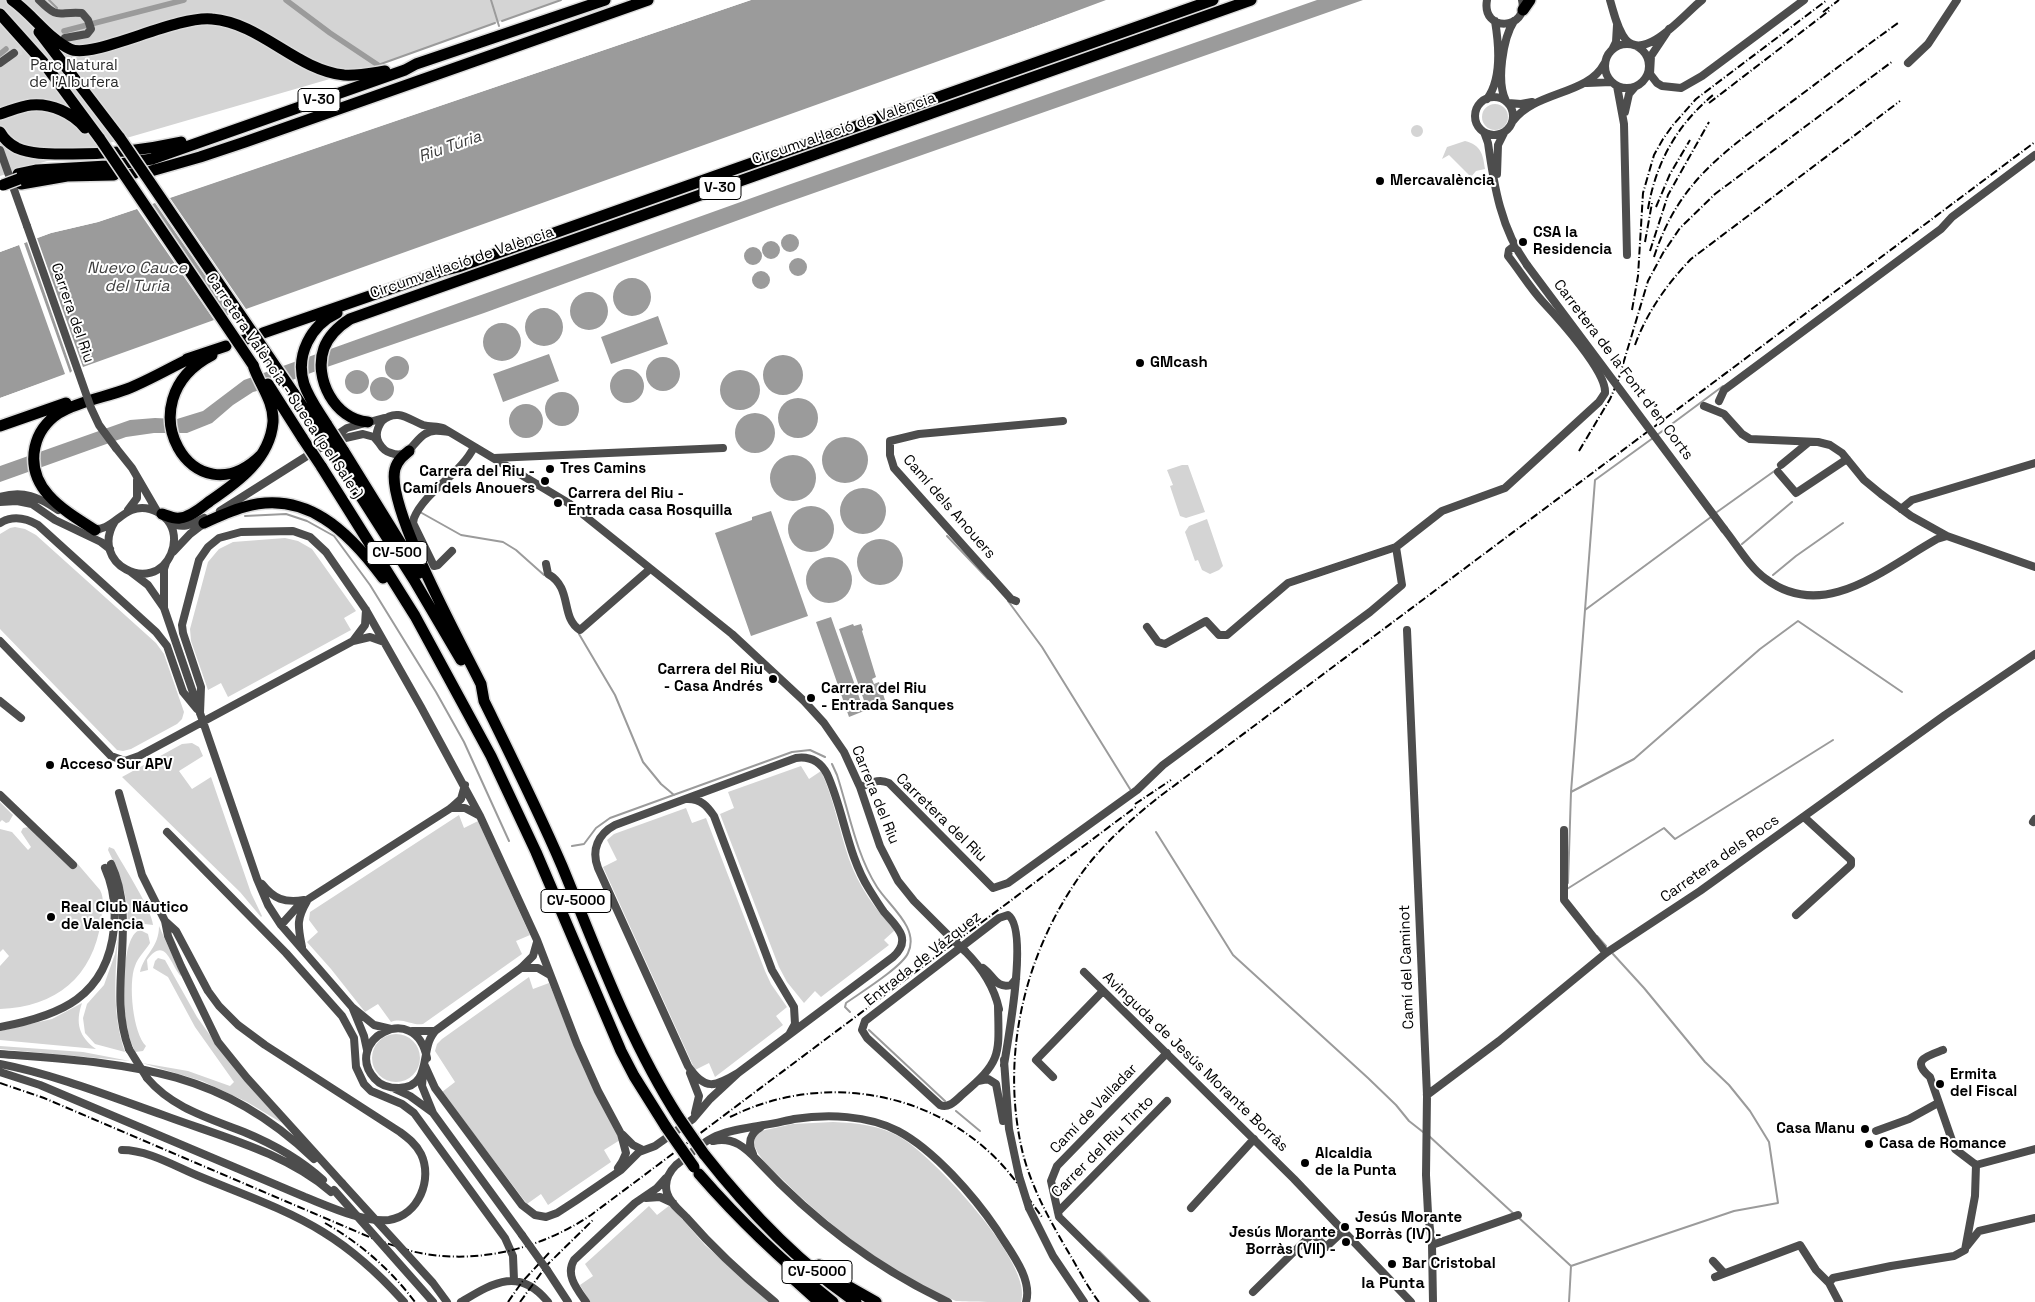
<!DOCTYPE html>
<html>
<head>
<meta charset="utf-8">
<style>
  body { margin:0 }
  canvas { display:block; background:#fff }
</style>
</head>
<body>
<canvas width="2035" height="1302"></canvas>
<script>
const context = document.querySelector('canvas').getContext('2d');
context.lineJoin = 'round';
function fill(path, color) {
  context.fillStyle = color;
  context.fill(path, 'evenodd');
}
function strokePath(path, color, width, dash) {
  context.strokeStyle = color;
  context.lineWidth = width;
  context.lineCap = dash ? 'butt' : 'round';
  context.setLineDash(dash || []);
  context.stroke(path);
}
function label(font, color, halo, rows, align = 'center') {
  context.font = font + ' "Space Grotesk",sans-serif';
  context.lineWidth = 4;
  context.setLineDash([]);
  context.textBaseline = 'middle';
  context.strokeStyle = halo;
  context.fillStyle = color;
  for (const [text, x, y, turn = 0] of rows) {
    context.save();
    context.translate(x, y);
    context.rotate((+turn || 0) * Math.PI / 180);
    context.textAlign = isNaN(turn) ? turn : align;
    if (halo) context.strokeText(text, 0, 0);
    context.fillText(text, 0, 0);
    context.restore();
  }
}
fill(new Path2D(`
  M0,0H560L378,65L30,166L0,176Z
  M1482 117a13 13 0 1 1 26 0a13 13 0 1 1-26 0Z
  M1411 131a6 6 0 1 1 12 0a6 6 0 1 1-12 0Z
  M1465,141C1481,145 1483,154 1485,169L1476,171L1471,177L1449,155L1442,159L1447,147Z
  M1182,465H1188L1205,512L1186,518L1180,516L1170,486L1173,485L1167,470Z
  M1207,519L1223,566L1219,570L1210,574L1202,570L1198,560L1195,561L1185,532L1189,526Z
  M15,527L25,529L36,535L156,643L164,654L184,712L182,719L177,724L131,749L123,751L117,750L0,629V534L10,528Z
  M285,538L298,541L312,549L356,611L344,618L351,630L228,697L221,683L208,690L191,641L190,629L208,562L219,549L233,542Z
  M192,743L199,747L203,756L179,771L192,789L211,777L251,893L262,916L261,917L240,892L122,777L182,744Z
  M801,766L809,779L821,771C834,799 839,830 849,859C859,887 875,909 895,930L884,940L889,945L821,997L815,991L804,1003L787,982L779,967L720,814L734,808L728,792Z
  M0,802L13,815L9,822L6,823L2,820L0,822Z
  M686,808L692,823L706,818L765,971L771,984L787,1007L776,1016L783,1025L715,1077L709,1063L695,1070L603,867L617,860L607,840L614,834Z
  M459,815L464,828L478,821L530,935L516,941L522,954L423,1024C412,1026 402,1017 391,1022L378,1004L365,1012L331,969L307,942L318,932L309,920L310,912Z
  M29,827L71,867L76,862L100,890C105,899 102,910 101,921C93,977 56,1007 0,1009V966L9,956L3,949L0,952V829L12,832L28,850L31,847L21,832L23,828Z
  M109,847L114,849C123,865 152,910 153,925L137,923L127,927C130,899 120,875 108,850Z
  M159,926L181,975V976C171,967 166,934 147,960L148,970L140,972C144,954 159,948 159,926Z
  M140,930L148,934L150,943C145,951 138,957 135,966C128,983 133,1034 146,1046L143,1051L135,1052C132,1044 128,1035 127,1026C123,1008 120,936 140,930Z
  M118,937C115,977 112,1014 125,1052L95,1044L85,1033L83,1018L87,1004L104,985L115,954Z
  M158,958L165,960L197,1017L224,1055L282,1123L247,1102L202,1081L142,1063L188,1071L230,1086L234,1082L195,1027L168,977L153,968L155,961Z
  M529,977L533,989L549,983L585,1072L620,1140L604,1150L611,1162L548,1205L541,1194L527,1204L442,1092L455,1082L435,1051L437,1044L442,1039Z
  M82,1003C75,1023 79,1037 96,1049L0,1040V1031L52,1019Z
  M372 1058a24 24 0 1 1 48 0a24 24 0 1 1-48 0Z
  M0,1046L83,1052L130,1061L0,1049Z
  M833,1122C857,1123 879,1125 900,1137C932,1155 1035,1265 1021,1302C1006,1302 969,1302 956,1301C897,1279 828,1225 783,1180C771,1168 755,1156 753,1139L761,1131L793,1124Z
  M670,1205L705,1245L769,1302H590L580,1285L593,1276L585,1264L649,1206L657,1215Z`), '#d4d4d4');
fill(new Path2D(`
  M751,0H1106L948,59L0,398V252L51,233L98,222Z
  M1317,0H1363L777,206L484,313L327,367L276,386L253,392L233,405L212,423L187,433H154L126,437L0,482V466L130,420L155,418L177,419L203,411L244,380L788,185Z
  M781 243a9 9 0 1 1 18 0a9 9 0 1 1-18 0Z
  M762 250a9 9 0 1 1 18 0a9 9 0 1 1-18 0Z
  M744 256a9 9 0 1 1 18 0a9 9 0 1 1-18 0Z
  M789 267a9 9 0 1 1 18 0a9 9 0 1 1-18 0Z
  M752 280a9 9 0 1 1 18 0a9 9 0 1 1-18 0Z
  M613 297a19 19 0 1 1 38 0a19 19 0 1 1-38 0Z
  M570 311a19 19 0 1 1 38 0a19 19 0 1 1-38 0Z
  M525 327a19 19 0 1 1 38 0a19 19 0 1 1-38 0Z
  M658,316L668,344L611,364L601,337Z
  M483 342a19 19 0 1 1 38 0a19 19 0 1 1-38 0Z
  M549,354L559,381L503,402L493,374Z
  M763 375a20 20 0 1 1 40 0a20 20 0 1 1-40 0Z
  M385 368a12 12 0 1 1 24 0a12 12 0 1 1-24 0Z
  M646 374a17 17 0 1 1 34 0a17 17 0 1 1-34 0Z
  M610 386a17 17 0 1 1 34 0a17 17 0 1 1-34 0Z
  M720 390a20 20 0 1 1 40 0a20 20 0 1 1-40 0Z
  M345 382a12 12 0 1 1 24 0a12 12 0 1 1-24 0Z
  M370 389a12 12 0 1 1 24 0a12 12 0 1 1-24 0Z
  M545 409a17 17 0 1 1 34 0a17 17 0 1 1-34 0Z
  M778 418a20 20 0 1 1 40 0a20 20 0 1 1-40 0Z
  M509 421a17 17 0 1 1 34 0a17 17 0 1 1-34 0Z
  M735 433a20 20 0 1 1 40 0a20 20 0 1 1-40 0Z
  M822 460a23 23 0 1 1 46 0a23 23 0 1 1-46 0Z
  M770 478a23 23 0 1 1 46 0a23 23 0 1 1-46 0Z
  M840 511a23 23 0 1 1 46 0a23 23 0 1 1-46 0Z
  M788 529a23 23 0 1 1 46 0a23 23 0 1 1-46 0Z
  M771,511L808,616L751,636L715,533L752,520V517Z
  M857 562a23 23 0 1 1 46 0a23 23 0 1 1-46 0Z
  M806 580a23 23 0 1 1 46 0a23 23 0 1 1-46 0Z
  M831,617L864,711L849,717L816,622Z
  M853,624L854,626L861,624L863,630L862,631L876,677L872,679L874,684L879,682L885,700L880,702L881,704L867,709L839,629Z`), '#9b9b9b');
fill(new Path2D(`
  M743,0H751L170,198L246,309L1109,0L1107,2L949,61L218,321L0,401V398L65,374L19,245L0,252V250L50,231L97,220ZM155,203L231,313V314L227,315L152,204ZM137,209L214,320L83,367L37,238L51,233L98,222ZM27,242L72,371L70,373L24,243Z`), '#fff');
strokePath(new Path2D(`
  M49,0L57,8
  M491,0L499,26
  M502,21L561,0
  M378,65L495,23
  M1657,435L1723,386
  M420,512L461,535L503,542L516,550L544,575
  M1717,512L1780,467
  M245,516L286,514L307,521L334,536L370,585L436,692L464,742L509,841
  M947,536L988,579
  M1742,544L1792,502
  M1773,575L1796,556L1843,523
  M1008,601L1042,647L1130,789
  M1585,610L1711,517
  M579,634L615,695L643,762L661,784L674,795
  M832,764L837,775C849,812 856,854 877,887C889,906 920,928 908,953C902,967 860,993 846,1003L845,1007L850,1012
  M1571,792L1634,759L1760,649L1798,621L1902,692
  M1156,832L1233,955L1368,1078L1396,1105L1409,1121L1423,1132
  M572,846L584,844L596,828L610,818L792,752L810,750L825,757
  M1568,883L1571,792L1595,480L1653,438
  M1567,889L1664,828L1675,839L1833,740
  M1597,936L1606,946
  M869,1030L945,1101
  M956,1111L980,1131
  M1429,1136L1514,1214
  M1518,1217L1571,1266
  M1099,1251L1150,1302
  M1569,1302L1571,1266L1734,1211L1778,1203L1769,1142L1750,1111L1729,1085L1705,1062L1644,988L1613,954`), '#9b9b9b', 2);
strokePath(new Path2D(`
  M286,0L330,33L378,65
  M64,31L184,0
  M0,54L6,49`), '#9b9b9b', 5.5);
strokePath(new Path2D(`
  M14,53L51,42`), '#d9d9d9', 8, [8, 4]);
const highway = new Path2D(`
  M12,0C32,14 49,39 70,49C92,60 176,15 212,19C261,23 296,70 344,75C358,76 372,73 385,71
  M1523,10L1530,0
  M0,14L43,62L100,139
  M39,32L120,138
  M0,114C10,111 21,106 31,105C51,103 73,113 85,128
  M0,132C4,139 9,144 17,148C31,154 47,154 62,154C105,155 140,151 181,142
  M151,171L200,157L245,142L648,0
  M18,174L37,170L107,166L152,159L405,70L416,64L605,0
  M131,174L135,173
  M21,184L67,176L114,175
  M263,333L442,271L458,267L1213,0
  M244,340L248,338
  M212,355C123,401 194,523 262,454
  M187,359L226,346
  M268,384L303,439
  M293,392L318,430
  M368,422C335,420 313,378 324,348C329,335 339,326 350,319L1251,0
  M327,425C319,412 309,399 304,384C295,355 311,325 337,313
  M0,426L66,403
  M343,450L419,573
  M409,451C403,456 397,461 395,469C385,506 462,645 481,684L484,701C511,756 538,810 562,866C597,951 629,1040 679,1118
  M335,456L414,580L461,660
  M321,466L415,616L491,756L536,852L621,1051L634,1076L666,1127
  M162,514C168,516 174,519 180,518C191,517 202,507 210,501C238,482 270,459 273,422C274,401 259,384 253,365
  M204,523C217,517 230,511 244,507C306,489 349,532 383,578
  M95,530C65,511 26,489 35,447C38,433 47,421 59,413C79,401 106,397 127,389C150,380 171,367 193,357
  M704,1154C748,1210 797,1262 856,1302
  M699,1174C740,1221 784,1263 833,1302
  M819,1265L846,1285L876,1302
  M789,1275L819,1302`);
strokePath(highway, '#dbdbdb', 14);
strokePath(new Path2D(`
  M39,0C60,21 57,11 82,13L88,20L91,29L87,34L65,38
  M1487,0C1481,33 1529,30 1522,0
  M1610,0C1614,13 1617,29 1626,40C1646,62 1686,12 1702,0
  M1669,29L1651,56L1650,74L1657,83L1662,86L1681,88L1702,76L1804,0
  M1605 66a22 22 0 1 1 44 0a22 22 0 1 1-44 0Z
  M1612,50L1616,42L1617,25
  M0,63L14,53
  M1908,63L1928,44L1957,0
  M1587,83L1611,82
  M1617,86L1624,124L1627,255
  M1475 116a19 19 0 1 1 38 0a19 19 0 1 1-38 0Z
  M1487,99C1502,79 1499,45 1495,21
  M1506,101C1496,82 1503,38 1514,21
  M1508,103L1521,104L1532,102
  M1625,112L1629,94L1635,87
  M1513,121C1535,91 1588,95 1604,64
  M1484,132L1488,143C1494,186 1501,229 1527,265
  M0,150L27,226
  M1497,174L1498,145L1504,133
  M1719,401L1724,390L1941,229L1952,217L2035,155
  M1704,406L1724,414L1742,434L1750,439L1818,442L1830,445L1842,453L1864,480L1881,494L1911,516L1947,536
  M449,432C441,431 433,429 425,434C413,441 409,460 391,453C386,452 382,448 379,443C375,436 377,428 382,421C397,408 408,419 423,425C430,427 437,426 443,428L570,504L732,634L804,701L824,723L844,752L860,787L880,846L898,881L914,901L948,935
  M332,438L347,428L384,418
  M116,448L132,468L157,511
  M494,458L723,448
  M1781,465L1809,442
  M1778,472L1796,493L1847,459
  M0,497C23,490 39,497 58,510
  M0,502L17,501L32,504L55,520L101,542L110,549
  M1901,509L1912,500L2035,463
  M128,510L137,498V480
  M220,511L318,449L341,439L363,434L374,437L379,443
  M169,521C181,530 191,525 204,518
  M0,523C13,515 26,518 38,525L156,632L167,646L183,692L197,709
  M91,529C115,533 122,502 150,509C161,512 170,520 173,531C175,539 174,547 171,554C153,596 88,564 115,521
  M1724,529C1737,545 1749,567 1766,579C1824,623 1885,568 1937,539L1947,536L2035,567
  M452,551L438,565L434,566L413,523L414,518C425,491 461,474 474,447
  M173,552L190,534L207,521
  M546,564L548,574C573,588 560,618 580,630L650,569
  M131,572L148,585L164,608L257,879L268,905L281,925L352,1007L374,1025L391,1029
  M1016,601L1011,599L894,468L890,455V441L919,434L1063,421
  M164,608V569L166,563
  M1147,627L1158,642L1165,644L1206,621L1219,635H1227L1288,583L1396,547L1442,511L1505,488L1599,402L1605,393C1607,372 1559,319 1543,302C1530,288 1520,271 1508,256L1509,250L1514,246
  M1407,630L1427,1095L1426,1175L1428,1213L1432,1245L1433,1302
  M0,641L111,756L125,761L139,756L353,641L370,637L384,642
  M353,641L365,625L366,610
  M0,701L21,718
  M200,713L201,687L183,633L182,625L199,560L208,547L219,538L241,532L293,531L310,537L326,552L366,610L421,707L480,816L537,940L577,1044L598,1091L621,1134L626,1153L622,1162L618,1168
  M860,787C871,783 879,778 889,783L993,888L1008,883L1137,790L1163,765L1370,612L1402,585L1396,547
  M119,793L142,875L165,921L168,936L181,966L218,1042L247,1078L342,1183
  M0,795L73,865
  M688,799C701,799 707,806 714,816L772,970L794,1007L795,1024L790,1033
  M451,808H465L480,816
  M2033,822L2035,819
  M1564,830V900L1606,953
  M167,832L286,953L342,1016L354,1038L356,1067L364,1084L371,1091L402,1104L414,1113L505,1238L513,1256L514,1280
  M111,864C139,923 106,989 129,1049
  M262,884C274,899 284,903 304,900
  M1796,915L1851,865V860L1804,817
  M281,925L299,905L451,808L461,799L465,785
  M302,947C298,926 296,920 307,901
  M965,951C981,967 994,986 999,1009
  M521,968H538L550,975
  M983,968C994,976 996,989 1011,985L1016,979
  M1084,972L1294,1179L1411,1302
  M998,1006C999,1055 1002,1061 963,1094C956,1100 949,1109 940,1105L867,1038L862,1030L865,1021L999,918L1008,915C1029,929 1008,1040 1004,1065
  M353,1009L364,1036L367,1050
  M0,1027C60,1016 107,997 114,928C116,907 114,888 105,868
  M412,1031H435
  M1943,1050C1927,1056 1910,1060 1930,1077L1955,1149L1976,1165
  M0,1054C126,1064 217,1066 314,1159
  M427,1058C415,998 341,1042 375,1079C381,1086 390,1088 399,1088C426,1087 423,1063 428,1045C429,1040 432,1035 435,1031L521,968L533,956L537,942
  M1004,1060L1009,1129L1019,1176
  M0,1064C56,1075 109,1096 163,1115C219,1136 285,1152 331,1192
  M425,1066L435,1088L522,1205L535,1215L546,1217L557,1213L577,1200L621,1170L639,1152L655,1146L693,1119L710,1099L738,1073L893,957C913,939 896,926 884,912C879,905 874,897 869,889C847,854 844,811 827,774C820,761 810,756 796,758L615,825C598,834 591,850 598,868L688,1066C705,1091 715,1087 738,1073
  M0,1072L40,1085L305,1197C328,1206 364,1223 389,1220C419,1215 433,1179 421,1154C416,1144 408,1138 400,1132L265,1045L238,1025L219,1006L208,991L176,931L165,921
  M423,1073L422,1086L433,1113L522,1235
  M690,1073L699,1096L695,1113
  M1053,1077L1036,1060L1103,991
  M147,1078C172,1108 209,1118 244,1132C273,1144 300,1159 323,1180
  M978,1081L988,1079L996,1084L1003,1121
  M395,1089L410,1096L432,1112
  M1427,1095L1499,1041L1606,953L1700,891L1945,715L2035,654
  M1876,1131L1909,1119L1938,1103
  M623,1135L633,1145L643,1150
  M713,1141C733,1136 746,1148 759,1162C813,1220 876,1268 948,1302
  M122,1150C149,1150 176,1167 201,1177C242,1194 286,1209 323,1232C354,1251 380,1275 404,1302
  M753,1154C747,1142 750,1134 761,1127
  M646,1198L660,1197L673,1203
  M1029,1208L1053,1256L1084,1302
  M1191,1208L1254,1139
  M1058,1212L1167,1101
  M1432,1245L1518,1215
  M1967,1246L1979,1231L2035,1218
  M1713,1261L1724,1273
  M547,1270L568,1302
  M1715,1277L1800,1245L1816,1270L1829,1283L1839,1302
  M1829,1283L1833,1278L1891,1266L1954,1256L1965,1250L1975,1196L1976,1165L2035,1149
  M1253,1292L1311,1235H1314L1326,1247L1343,1231
  M461,1302C493,1283 519,1266 548,1302
  M586,1302C577,1289 565,1275 574,1260L635,1203L657,1188L666,1178
  M775,1302C743,1276 713,1248 686,1217C679,1210 670,1203 667,1193C664,1182 668,1173 676,1165C688,1156 700,1144 712,1138C727,1130 748,1128 764,1125C774,1124 784,1121 794,1119C827,1114 868,1115 898,1131C934,1150 974,1196 997,1230C1009,1250 1033,1278 1026,1302
  M1145,1302L1059,1217L1051,1181L1057,1166L1167,1053`), '#4d4d4d', 8);
strokePath(highway, '#000', 11);
strokePath(new Path2D(`
  M1823,12L1839,0
  M1709,103L1830,10
  M1656,207L1670,174L1690,140
  M1648,209C1656,162 1677,125 1713,95
  M1645,242L1652,203
  M1650,251L1668,195L1709,122
  M1654,257C1679,179 1728,149 1790,103C1826,76 1862,49 1898,23
  M1632,310L1638,276L1643,193L1654,155L1663,139L1673,125L1696,99L1827,0
  M1635,345C1647,312 1667,284 1691,259L1900,101
  M1579,451L1610,399L1618,381L1648,281L1663,253L1680,228L1715,194L1893,61
  M1135,804L1171,780
  M0,1083L44,1098L374,1239C386,1243 398,1247 411,1251C473,1266 539,1250 591,1215L1137,806
  M730,1117C814,1075 917,1087 987,1150C1009,1169 1025,1194 1042,1217
  M325,1223C360,1243 391,1270 415,1302
  M508,1302L522,1282L549,1253
  M520,1302L547,1265L593,1220
  M1099,1302C1089,1289 1081,1274 1073,1260C1053,1226 1033,1192 1023,1154C1000,1060 1023,959 1077,880C1099,847 1129,821 1159,797L2035,142`), '#000', 2, [8, 2.5, 1, 2.5]);
const highwayBridge = new Path2D(`
  M120,138L293,392
  M100,139L253,365
  M3,185L19,179
  M327,425L343,450
  M318,430L335,456
  M303,439L321,466
  M679,1118L704,1154
  M666,1127L694,1167`);
strokePath(highwayBridge, '#dbdbdb', 14, []);
strokePath(new Path2D(`
  M27,226L91,408L99,425L116,448
  M1527,265L1724,529
  M948,935L965,951
  M129,1049L147,1078
  M1019,1176L1029,1208
  M342,1183L433,1283L447,1302
  M334,1190L433,1302
  M522,1235L547,1270`), '#4d4d4d', 8);
strokePath(highwayBridge, '#000', 11);
for (const [x, y, r, color] of [
  [1380,181,5,"#000"],
  [1523,242,5,"#000"],
  [1140,363,5,"#000"],
  [550,469,5,"#000"],
  [545,481,5,"#000"],
  [558,503,5,"#000"],
  [773,679,5,"#000"],
  [811,698,5,"#000"],
  [50,765,5,"#000"],
  [51,917,5,"#000"],
  [1940,1084,5,"#000"],
  [1865,1129,5,"#000"],
  [1869,1144,5,"#000"],
  [1305,1163,5,"#000"],
  [1345,1227,5,"#000"],
  [1346,1242,5,"#000"],
  [1392,1264,5,"#000"]
]) {
  const dot = new Path2D();
  dot.arc(x, y, r, 0, 2 * Math.PI);
  context.fillStyle = color;
  context.fill(dot);
  strokePath(dot, '#fff', 2);
}
for (const [x, y, w] of [
  [319,100,42],
  [720,188,42],
  [397,553,60],
  [576,901,70],
  [817,1272,70]
]) {
  const box = new Path2D();
  box.roundRect(x - w / 2, y - 11.5, w, 23, 4);
  context.fillStyle = '#fff';
  context.fill(box);
  strokePath(box, '#000', 1);
}
label('bold 14px', '#000', null, [
  ["V-30",319,100],
  ["V-30",720,188],
  ["CV-500",397,553],
  ["CV-5000",576,901],
  ["CV-5000",817,1272]
]);
label('15px', '#2b2b2b', '#fff', [
  ["Parc Natural",74,66],
  ["de l'Albufera",74,83]
]);
label('15px', '#000', '#fff', [
  ["Circumval·lació de València",844,129,-19],
  ["Circumval·lació de València",462,263,-19],
  ["Carrera del Riu",72,313,71],
  ["Carretera de la Font d'en Corts",1623,370,53],
  ["Carretera València - Sueca (pel Saler)",284,386,56],
  ["Camí dels Anouers",949,507,49],
  ["Carrera del Riu",875,795,68],
  ["Carretera del Riu",941,818,44],
  ["Carretera dels Rocs",1720,859,-35],
  ["Entrada de Vázquez",923,959,-38],
  ["Camí del Caminot",1407,967,-92],
  ["Avinguda de Jesús Morante Borràs",1195,1062,44],
  ["Camí de Valladar",1094,1109,-46],
  ["Carrer del Riu Tinto",1103,1147,-45]
]);
label('bold 15px', '#000', '#fff', [
  ["Mercavalència",1390,181],
  ["CSA la",1533,233],
  ["Residencia",1533,250],
  ["GMcash",1150,363],
  ["Tres Camins",560,469],
  ["Carrera del Riu -",535,472,"right"],
  ["Camí dels Anouers",535,489,"right"],
  ["Carrera del Riu -",568,494],
  ["Entrada casa Rosquilla",568,511],
  ["Carrera del Riu",763,670,"right"],
  ["- Casa Andrés",763,687,"right"],
  ["Carrera del Riu",821,689],
  ["- Entrada Sanques",821,706],
  ["Acceso Sur APV",60,765],
  ["Real Club Náutico",61,908],
  ["de Valencia",61,925],
  ["Ermita",1950,1075],
  ["del Fiscal",1950,1092],
  ["Casa Manu",1855,1129,"right"],
  ["Casa de Romance",1879,1144],
  ["Alcaldia",1315,1154],
  ["de la Punta",1315,1171],
  ["Jesús Morante",1355,1218],
  ["Borràs (IV) -",1355,1235],
  ["Jesús Morante",1336,1233,"right"],
  ["Borràs (VII) -",1336,1250,"right"],
  ["Bar Cristobal",1402,1264]
], 'left');
label('italic 16px', '#3c3c3c', '#fff', [
  ["Riu Túria",450,147,-19],
  ["Nuevo Cauce",137,269],
  ["del Turia",137,287]
]);
label('bold 16px', '#000', '#fff', [
  ["la Punta",1393,1284]
]);
</script>
</body>
</html>
